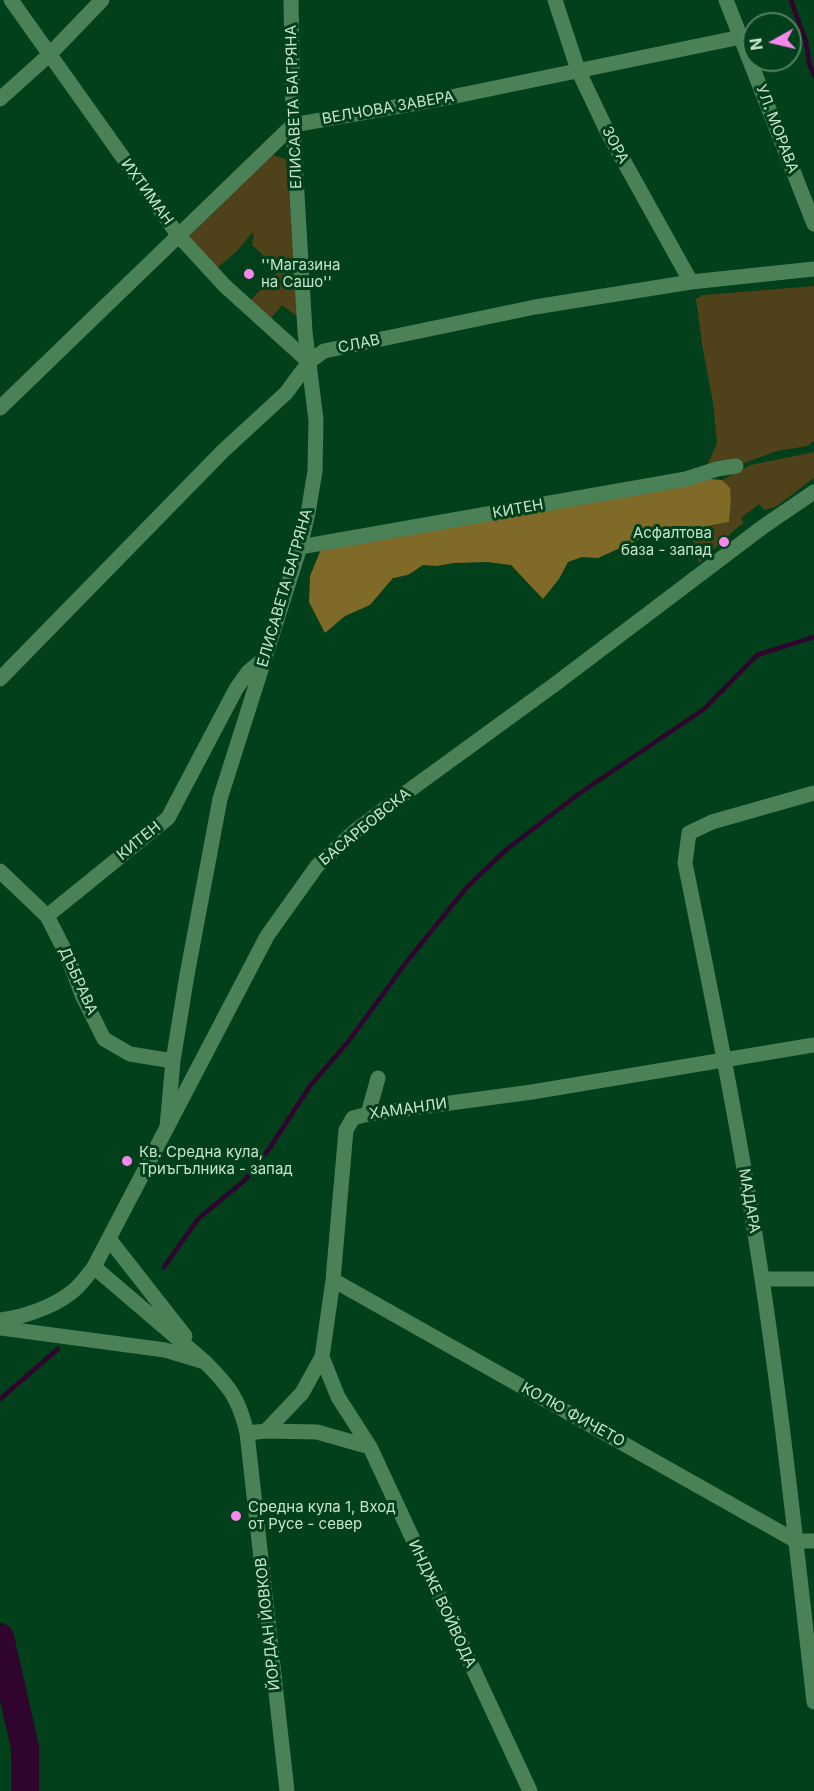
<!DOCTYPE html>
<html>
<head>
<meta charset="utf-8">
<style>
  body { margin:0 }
  #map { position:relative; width:814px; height:1791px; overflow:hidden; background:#01401a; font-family:Inter,sans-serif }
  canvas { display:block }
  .north { position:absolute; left:742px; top:12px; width:60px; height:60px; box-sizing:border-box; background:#01401a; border:2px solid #508261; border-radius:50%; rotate:262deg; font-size:16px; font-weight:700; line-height:24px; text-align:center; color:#c7e4cc }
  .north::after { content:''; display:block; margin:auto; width:21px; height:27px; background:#f688ed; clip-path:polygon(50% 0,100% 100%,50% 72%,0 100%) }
</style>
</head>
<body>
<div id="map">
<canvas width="814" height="1791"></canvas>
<div class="north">N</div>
</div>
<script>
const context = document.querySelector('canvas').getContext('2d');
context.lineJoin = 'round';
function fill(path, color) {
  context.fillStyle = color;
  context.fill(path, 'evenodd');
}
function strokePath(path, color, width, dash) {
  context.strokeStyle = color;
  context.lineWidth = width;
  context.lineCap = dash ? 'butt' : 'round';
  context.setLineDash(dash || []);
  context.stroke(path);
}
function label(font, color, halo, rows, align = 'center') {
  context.font = font + ' Inter,sans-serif';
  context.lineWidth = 6;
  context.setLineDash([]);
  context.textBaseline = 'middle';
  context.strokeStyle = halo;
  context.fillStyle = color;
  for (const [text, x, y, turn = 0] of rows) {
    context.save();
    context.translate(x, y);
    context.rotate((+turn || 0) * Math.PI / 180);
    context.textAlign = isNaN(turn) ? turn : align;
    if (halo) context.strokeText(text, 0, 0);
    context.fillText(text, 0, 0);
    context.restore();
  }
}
fill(new Path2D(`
  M273,155L286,159L299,318L282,305L268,322L247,304L279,270L252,245L254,234L252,233L238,250L215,270L185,238L262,163Z
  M814,286V441L807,446L777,451L736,466L703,475L717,443L713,403L703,350L696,299L703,295Z
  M814,452V478L777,506L765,510L759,504L741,518L744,523L737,528L699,563L690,530L729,522C731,504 735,493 722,480L751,465Z`), '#4f4119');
fill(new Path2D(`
  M697,478L722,480L730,488L731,501L729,522L687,530H671L651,534L598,558L582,557L568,562L559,579L543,599L511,565L487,562L454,563L436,566L423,565L408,575L393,578L370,605L345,616L325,633L309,602L310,576L324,542Z`), '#806a27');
strokePath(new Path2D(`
  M791,0L806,42L809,63L814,76
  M164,1267L198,1219L245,1180L269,1149L310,1086L348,1042L408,960L467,887L507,849L580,793L704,709L757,655L814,637
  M0,1399L58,1349`), '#2f042d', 4.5);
strokePath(new Path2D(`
  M0,1637L25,1747V1791`), '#2f042d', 28);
strokePath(new Path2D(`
  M11,0L178,235L225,286L309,362
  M555,0L578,70L607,131L691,282
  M726,0L814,224
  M0,99L49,55L102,0
  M0,408L293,125L451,97L741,37
  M300,547L686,479L717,469L736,466
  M0,679L223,451L286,393L309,362L324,351L535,307L691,282L814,269
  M814,793L712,822L689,833L685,863C713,1001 741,1139 762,1279C783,1419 798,1561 814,1702
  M0,871L47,916L67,955L83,997L104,1039L130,1054L173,1061
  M47,916L168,818L236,689L248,672L265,658
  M368,1114L378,1078
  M167,1127L173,1061L187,975L220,799L300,547L308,513L315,471L316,420L305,332L293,125L291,0
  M109,1239L185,1336
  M94,1267L205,1362C230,1387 239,1399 247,1433L287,1791
  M762,1279H814
  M333,1280L796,1541H814
  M322,1357L338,1397L370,1447
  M266,1431L317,1432L370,1447L530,1791
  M247,1433L266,1431L302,1393L322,1357L333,1280L346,1130L353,1118L368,1114L532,1092L814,1045`), '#4a8157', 15);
strokePath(new Path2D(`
  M0,1320C24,1317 53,1307 72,1292C81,1285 87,1276 94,1267L267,936L317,866L355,831L396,800L554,685L764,526L814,492
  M0,1328L165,1350L205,1362`), '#4a8157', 15);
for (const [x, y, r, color] of [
  [249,274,6,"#f688ed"],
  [724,542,6,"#f688ed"],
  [127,1161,6,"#f688ed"],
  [236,1516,6,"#f688ed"]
]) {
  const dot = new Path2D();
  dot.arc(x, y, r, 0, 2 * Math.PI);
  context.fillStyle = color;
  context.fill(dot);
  strokePath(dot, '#01401a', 2);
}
label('15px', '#c7e4cc', '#01401a', [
  ["ЕЛИСАВЕТА БАГРЯНА",294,107,-92],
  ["ВЕЛЧОВА ЗАВЕРА",388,108,-10],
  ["УЛ. МОРАВА",777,129,69],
  ["ЗОРА",615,145,62],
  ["ИХТИМАН",147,192,54],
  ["СЛАВ",359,344,-12],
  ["КИТЕН",518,509,-10],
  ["ЕЛИСАВЕТА БАГРЯНА",285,588,-74],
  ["БАСАРБОВСКА",365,827,-39],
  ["КИТЕН",139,841,-39],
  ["ДЪБРАВА",78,981,66],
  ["ХАМАНЛИ",408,1109,-8],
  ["МАДАРА",749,1201,80],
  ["КОЛЮ ФИЧЕТО",573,1415,29],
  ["ИНДЖЕ ВОЙВОДА",442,1604,65],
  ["ЙОРДАН ЙОВКОВ",268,1624,-96]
]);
label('15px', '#c7e4cc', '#01401a', [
  ["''Магазина",261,265],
  ["на Сашо''",261,282],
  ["Асфалтова",712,533,"right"],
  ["база - запад",712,550,"right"],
  ["Кв. Средна кула,",139,1152],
  ["Триъгълника - запад",139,1169],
  ["Средна кула 1, Вход",248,1507],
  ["от Русе - север",248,1524]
], 'left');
</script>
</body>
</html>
